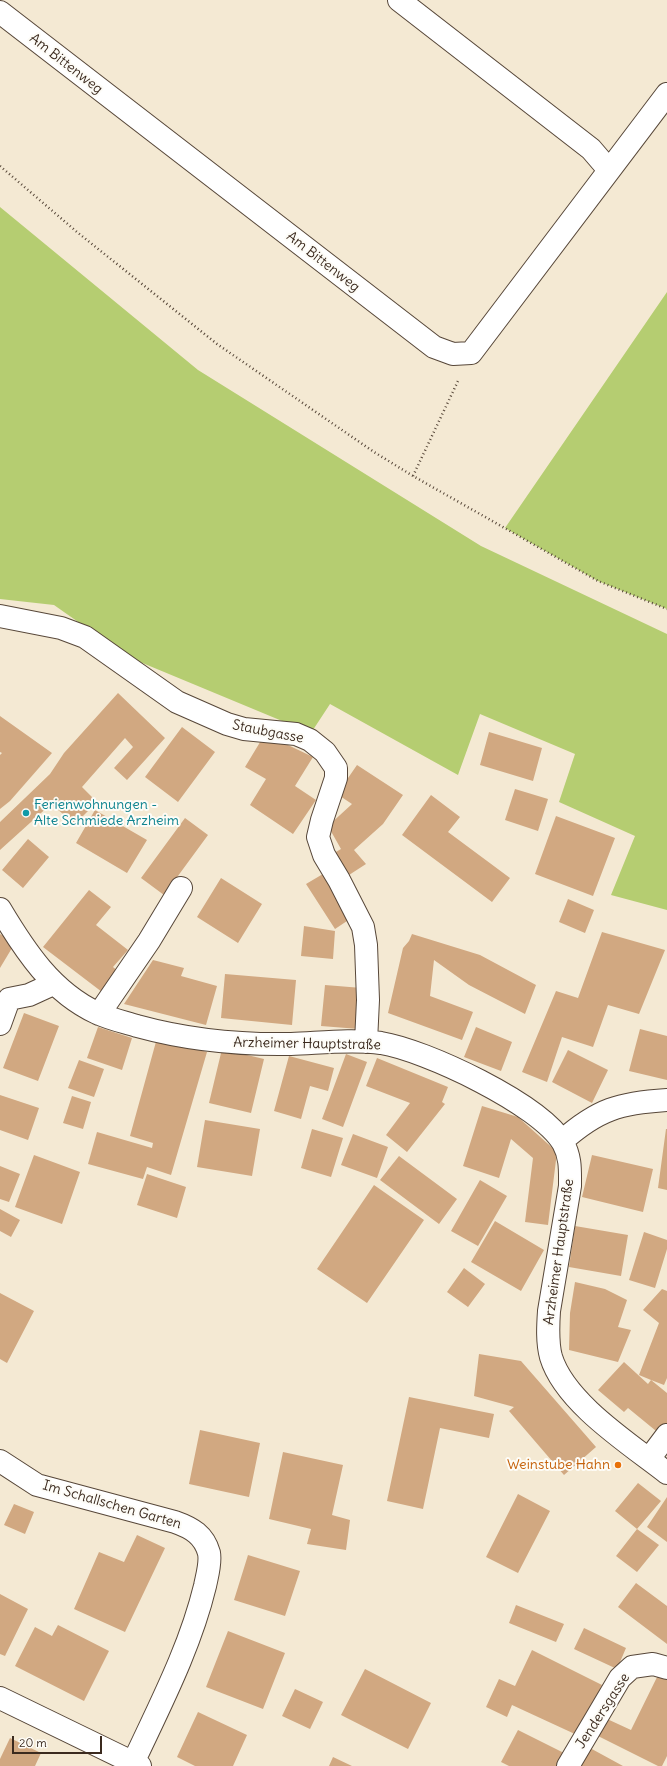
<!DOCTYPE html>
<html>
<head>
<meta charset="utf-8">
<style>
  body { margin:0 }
  #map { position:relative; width:667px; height:1766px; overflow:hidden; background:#f4e9d3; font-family:Delius,sans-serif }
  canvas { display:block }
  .scale { position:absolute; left:12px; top:1736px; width:90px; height:18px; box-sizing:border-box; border:2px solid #3b2a1e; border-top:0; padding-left:5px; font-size:12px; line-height:14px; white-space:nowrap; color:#3b2a1e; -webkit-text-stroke:3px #fdfcf7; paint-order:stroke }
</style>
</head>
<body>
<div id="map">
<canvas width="667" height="1766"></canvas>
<div class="scale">20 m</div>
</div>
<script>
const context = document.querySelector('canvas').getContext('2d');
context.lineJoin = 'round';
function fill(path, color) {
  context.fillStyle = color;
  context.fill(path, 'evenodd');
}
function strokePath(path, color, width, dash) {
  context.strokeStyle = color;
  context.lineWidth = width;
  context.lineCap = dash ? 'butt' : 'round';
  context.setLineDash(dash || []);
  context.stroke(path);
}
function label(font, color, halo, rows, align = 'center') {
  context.font = font + ' Delius,sans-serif';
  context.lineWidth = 4;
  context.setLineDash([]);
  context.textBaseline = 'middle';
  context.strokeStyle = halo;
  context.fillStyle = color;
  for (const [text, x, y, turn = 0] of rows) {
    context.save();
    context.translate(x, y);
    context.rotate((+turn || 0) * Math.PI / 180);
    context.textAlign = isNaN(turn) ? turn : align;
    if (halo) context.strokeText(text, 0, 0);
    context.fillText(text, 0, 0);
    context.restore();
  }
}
fill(new Path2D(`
  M0,207L198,370L481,546L667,634V910L611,895L635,836L559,802L575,754L480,714L458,775L330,704L311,733L128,657L54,605L0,599Z
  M667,292V609L598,581L505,528Z`), '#b5cd71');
fill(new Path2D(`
  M118,693L165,738L127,780L114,768L133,747L125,738L82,787L97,802L75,824L51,804L0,850V822L50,774L64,753Z
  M0,716L52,753L10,801L0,809V755L2,753L0,752Z
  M182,727L215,752L178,802L145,777Z
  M489,732L542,748L533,781L480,765Z
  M265,734L313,757L295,786L316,800L293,834L250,805L266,779L245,767Z
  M357,765L403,795L383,824L354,850L366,864L349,875L334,853L341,849L328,826L352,804L337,794Z
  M515,789L548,799L538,831L505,820Z
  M431,795L460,817L448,832L510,878L492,902L402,835Z
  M95,810L147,840L127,873L76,843Z
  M556,816L615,838L593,896L535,874Z
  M185,818L208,835L164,895L141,878Z
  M28,839L49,857L23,888L2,870Z
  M328,871L356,915L335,929L306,884Z
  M221,878L262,904L238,943L197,917Z
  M89,890L111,907L96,925L128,950L113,967L119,972L102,992L43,947Z
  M568,899L594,910L585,933L559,922Z
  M304,926L335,931L333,959L301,956Z
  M602,932L665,950L639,1014L608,1005L593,1047L562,1037L547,1082L522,1072L556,991L578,998Z
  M0,934L15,943L0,968Z
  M412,934L480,955L536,985L525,1014L469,985L434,960L430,996L473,1012L462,1040L388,1013L403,948L409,941Z
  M153,960L184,968L181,976L217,986L206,1025L124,1004Z
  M225,974L296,980L292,1025L221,1018Z
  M325,985L362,988L359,1029L321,1026Z
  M24,1013L59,1026L38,1081L3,1068Z
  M98,1027L132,1038L122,1070L87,1058Z
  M476,1027L512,1042L501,1071L464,1057Z
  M640,1029L667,1036V1080L629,1071Z
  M157,1038L207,1052L171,1175L147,1167L143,1179L88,1164L97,1132L152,1148L153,1143L130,1136Z
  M222,1049L264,1059L251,1113L209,1103Z
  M568,1050L608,1070L592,1103L552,1082Z
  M346,1054L367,1062L343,1127L322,1119Z
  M289,1056L334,1068L328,1091L310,1086L301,1119L274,1111Z
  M377,1058L448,1087L442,1102L445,1104L407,1152L386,1135L410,1103L366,1086Z
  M79,1060L104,1069L94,1097L68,1088Z
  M0,1095L39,1108L28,1140L0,1130Z
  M72,1096L91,1102L83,1129L63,1123Z
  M482,1106L518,1117L557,1152L548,1225L525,1222L533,1158L511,1139L499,1178L463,1166Z
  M205,1120L260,1129L252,1176L197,1167Z
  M312,1129L343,1138L331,1177L301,1168Z
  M666,1129H667V1190L658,1188Z
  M353,1134L388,1147L377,1178L341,1165Z
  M34,1155L80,1172L62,1224L15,1207Z
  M592,1155L653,1169L643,1212L582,1197Z
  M399,1156L457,1199L439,1224L380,1180Z
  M0,1166L20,1174L9,1202L0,1199Z
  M147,1174L186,1187L177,1218L137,1205Z
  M480,1180L507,1196L478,1246L451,1231Z
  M374,1185L424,1220L367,1303L317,1269Z
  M0,1209L20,1220L11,1237L0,1231Z
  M495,1221L544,1250L521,1291L471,1262Z
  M575,1226L628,1235L621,1276L569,1267Z
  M644,1232L667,1240V1249L655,1288L629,1280Z
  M464,1268L485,1284L468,1307L447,1292Z
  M575,1282L605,1289L627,1300L618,1327L631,1330L618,1362L569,1350L570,1313Z
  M662,1289L667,1291V1378L664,1385L651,1380L667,1393V1427L661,1435L628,1408L624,1412L598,1390L624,1362L648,1384L651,1380L639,1375L659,1323L643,1310Z
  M0,1293L34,1311L7,1363L0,1359Z
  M479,1354L521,1361L596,1447L564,1475L509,1411L514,1407L474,1396Z
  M409,1397L494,1414L489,1438L440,1428L423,1509L387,1501Z
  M200,1430L260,1443L249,1497L189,1484Z
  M283,1452L343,1465L332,1515L350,1520L346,1550L307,1544L311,1529L269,1519Z
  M638,1483L661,1501L637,1529L615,1511Z
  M518,1494L550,1511L518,1573L486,1557Z
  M667,1497V1542L647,1527Z
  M14,1504L34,1512L25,1534L4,1525Z
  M637,1529L659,1545L637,1572L616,1556Z
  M137,1535L165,1548L125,1632L74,1609L99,1552L124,1562Z
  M248,1555L300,1571L285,1616L234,1600Z
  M636,1583L667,1606V1644L618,1607Z
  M0,1594L28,1609L5,1656L0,1654Z
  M516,1605L564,1624L556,1642L509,1623Z
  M58,1625L109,1651L84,1701L15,1666L35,1627L52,1636Z
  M584,1628L626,1648L617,1669L574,1649Z
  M228,1631L285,1653L263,1709L206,1687Z
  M532,1650L602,1685L577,1735L512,1705L507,1717L486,1707L499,1679L515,1686Z
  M365,1669L431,1703L408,1749L341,1715Z
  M661,1669L667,1672V1756L662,1766H658L596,1735L605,1718L631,1730Z
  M295,1689L323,1702L310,1729L282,1716Z
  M198,1712L247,1735L233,1766H195L177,1757Z
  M518,1730L564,1753L558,1766H509L501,1762Z
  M10,1738L41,1753L35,1766H0V1759Z
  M590,1748L623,1766H580Z
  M333,1757L352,1766H329Z`), '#d1a881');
const minor = new Path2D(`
  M399,0L591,149L609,170
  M0,12L434,347L453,354L471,353L667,94
  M0,616L61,628L85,637L177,702L227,724L244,729L296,734L310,740L325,752L336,768V778L322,820L318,837L324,855L339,880L363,927L366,945L368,1000L366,1042
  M0,909C25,951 52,992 97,1013C110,1019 124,1022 137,1026C188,1040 238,1045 291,1044C320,1043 351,1039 381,1043C425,1050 540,1104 563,1143C571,1157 570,1171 570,1186L549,1311C548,1326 547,1342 551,1357C565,1403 630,1444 667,1473
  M9,999L29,995L53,984
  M99,1014L149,941L181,888
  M0,1024L9,999
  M562,1141C598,1109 620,1103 667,1100
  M649,1459L667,1435
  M0,1461L37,1485L175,1522C192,1528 204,1535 209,1553C211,1563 207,1576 205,1586C190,1648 160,1705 133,1763
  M0,1698L140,1766
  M568,1766L620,1678L632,1667L653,1664L667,1668`);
strokePath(minor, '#574739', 24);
strokePath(new Path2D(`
  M0,166L77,232L217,344L374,452L413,476L598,581L667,609
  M413,476L458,381`), '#574739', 2.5, [1, 3]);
strokePath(minor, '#fff', 22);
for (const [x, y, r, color] of [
  [26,813,4,"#0f9aa8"],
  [618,1465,4,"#e8710a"]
]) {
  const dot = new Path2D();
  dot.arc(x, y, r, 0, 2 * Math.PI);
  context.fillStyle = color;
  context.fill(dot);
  strokePath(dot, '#fdfcf7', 1.5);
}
label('14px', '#3b2a1e', '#fdfcf7', [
  ["Am Bittenweg",66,64,38],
  ["Am Bittenweg",323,262,38],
  ["Staubgasse",268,732,11],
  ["Arzheimer Hauptstraße",307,1044,1],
  ["Arzheimer Hauptstraße",559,1252,-82],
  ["Im Schallschen Garten",112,1505,16],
  ["Jendersgasse",603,1711,-57]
]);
label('14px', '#0d838f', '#fdfcf7', [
  ["Ferienwohnungen -",34,805],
  ["Alte Schmiede Arzheim",34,821]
], 'left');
label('14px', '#c56008', '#fdfcf7', [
  ["Weinstube Hahn",610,1465]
], 'right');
</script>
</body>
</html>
